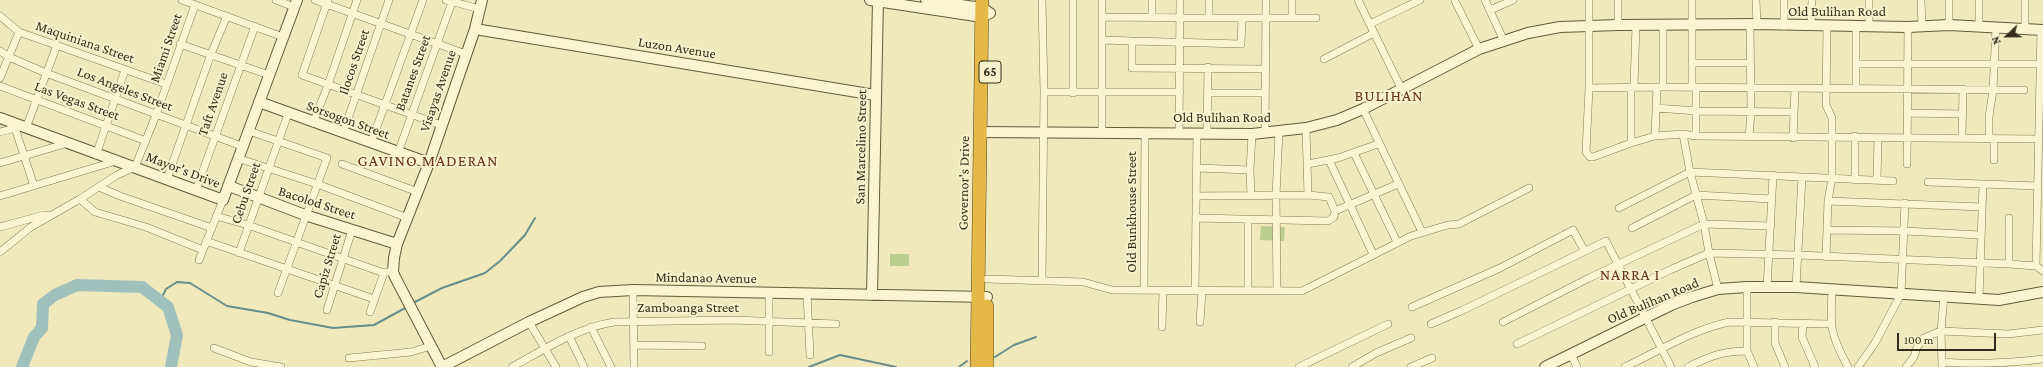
<!DOCTYPE html>
<html>
<head>
<meta charset="utf-8">
<style>
  body { margin:0 }
  #map { position:relative; width:2043px; height:367px; overflow:hidden; background:#efe9bc; font-family:"Crimson Pro",serif }
  canvas { display:block }
  .north { position:absolute; left:1987px; top:16px; width:40px; height:40px; -webkit-text-stroke:3px #f7f1cc; paint-order:stroke; rotate:248deg; font-size:11px; font-weight:700; line-height:16px; text-align:center; color:#362c1b }
  .north::after { content:''; display:block; margin:auto; width:14px; height:18px; background:#362c1b; clip-path:polygon(50% 0,100% 100%,50% 72%,0 100%) }
  .scale { position:absolute; left:1897px; top:333px; width:99px; height:18px; box-sizing:border-box; border:2px solid #362c1b; border-top:0; padding-left:5px; font-size:12px; line-height:14px; white-space:nowrap; color:#362c1b; -webkit-text-stroke:3px #f7f1cc; paint-order:stroke }
</style>
</head>
<body>
<div id="map">
<canvas width="2043" height="367"></canvas>
<div class="north">N</div>
<div class="scale">100 m</div>
</div>
<script>
const context = document.querySelector('canvas').getContext('2d');
context.lineJoin = 'round';
function fill(path, color) {
  context.fillStyle = color;
  context.fill(path, 'evenodd');
}
function strokePath(path, color, width, dash) {
  context.strokeStyle = color;
  context.lineWidth = width;
  context.lineCap = dash ? 'butt' : 'round';
  context.setLineDash(dash || []);
  context.stroke(path);
}
function label(font, color, halo, rows, align = 'center') {
  context.font = font + ' "Crimson Pro",serif';
  context.lineWidth = 4;
  context.setLineDash([]);
  context.textBaseline = 'middle';
  context.strokeStyle = halo;
  context.fillStyle = color;
  for (const [text, x, y, turn = 0] of rows) {
    context.save();
    context.translate(x, y);
    context.rotate((+turn || 0) * Math.PI / 180);
    context.textAlign = isNaN(turn) ? turn : align;
    if (halo) context.strokeText(text, 0, 0);
    context.fillText(text, 0, 0);
    context.restore();
  }
}
fill(new Path2D(`
  M1261,226L1285,227L1284,241L1260,240Z
  M890,254H909V266H890Z`), '#bccd90');
strokePath(new Path2D(`
  M160,301L166,289L177,282L190,283L227,306L268,313L290,320L333,328L374,325L407,307
  M413,303L442,288L485,273L500,261L525,235L535,218
  M995,357L1014,345L1036,337
  M809,367L840,355L896,367
  M959,367L967,361`), '#688e8b', 2);
strokePath(new Path2D(`
  M22,367L34,337L42,328L43,304L55,295L77,285L142,287L168,307L177,335L171,367`), '#a0c0bc', 12);
const street = new Path2D(`
  M182,0L283,37
  M276,0L294,7
  M315,0L466,54
  M328,0L302,75L441,125
  M446,0L480,9
  M1152,0V17
  M1209,0V18H1316
  M1292,0V18
  M1358,0L1402,90
  M1485,0L1504,41
  M1589,0V88L1586,152L1590,157H1593L1631,143L1655,136L1657,87H1663V25
  M1692,0V87
  M1756,0L1757,24
  M1784,0V26
  M1921,0L1922,26
  M1979,0V27
  M1455,1L1479,49
  M1490,10L1513,0
  M0,16L19,32L166,84
  M1102,17L1209,18
  M1242,19L1241,44L1132,41V68L1266,69
  M1370,24L1420,0
  M1618,25V0
  M1827,25L1826,105L1832,118V178L1828,201
  M1869,25V0
  M1949,25V0
  M1811,26L1812,0
  M1856,26V89
  M2025,30V0
  M1103,40L1132,41
  M180,44L269,75
  M0,51L9,57L46,73L244,147
  M1324,59L1374,33
  M1692,63H1750
  M1857,64H2040
  M0,78L19,32
  M0,86L146,141
  M1634,87L1636,25
  M1663,87L2024,90
  M1696,87V136
  M1589,88L1657,87
  M1044,92H1180
  M1073,93V0
  M1209,93H1264
  M1656,108L1697,111L1794,112
  M1363,109L1422,232
  M1908,113L1963,114
  M313,123L328,85L357,0
  M15,128L34,186
  M26,128L57,45
  M1306,128L1308,195
  M249,131L327,158L278,293
  M0,132L19,127
  M343,133L389,0
  M1102,133V0
  M1179,133L1180,0
  M1265,133L1266,0
  M1207,134L1208,67
  M1683,134L1690,172L1704,224L1709,253L1718,289
  M1655,136L1683,134L1696,136L2039,139
  M1749,137L1751,112L1750,24
  M1962,137L1963,89
  M1793,138L1795,88
  M1989,139V117L1993,90L1996,28
  M1994,139V160
  M371,143L423,0
  M1631,143V87
  M398,153L452,2
  M1354,153L1397,242
  M96,155L125,70
  M240,159L317,184L408,218
  M1329,160L1373,254
  M0,163L68,143
  M342,164L418,192
  M1308,164L1338,158L1378,144
  M1907,164L1908,27
  M1197,168L1250,170L1252,134
  M1250,170L1251,195
  M167,179L211,54L227,16
  M1855,180V136
  M1877,180L1878,138
  M1928,182L2038,186
  M99,187L120,196L212,228
  M196,190L255,26
  M0,196L116,161
  M1196,196L1308,195L1329,197L1335,211
  M80,199L95,212L146,227L203,250
  M1619,208L1690,172L1893,181
  M216,216L248,225L381,272H393
  M1196,218L1328,221L1334,217L1335,211L1398,184
  M1248,219V290
  M0,227L44,215H50
  M1632,228L1696,195L1772,199
  M1828,230L1905,231L1980,235
  M206,241L374,299
  M0,252L31,227L80,199L117,175L135,167L156,115L195,5
  M239,253L288,114
  M1826,257L1828,201L1982,207
  M199,260L223,200
  M2009,264V218
  M2036,266L2041,30
  M987,279L1083,282L1112,290L1302,291L1411,236L1448,225L1459,224L1529,188
  M1042,281L1044,92L1042,0
  M1747,287V351L1754,367
  M1796,287L1802,177
  M1767,288L1773,175
  M633,290L634,367
  M1144,290L1145,133
  M1277,290L1276,195L1279,132
  M1832,290C1830,326 1830,334 1848,367
  M1195,291L1197,133
  M769,293V352
  M807,294L810,355
  M1979,298L1983,184
  M1412,307L1500,268L1573,230L1584,250
  M327,310L352,230
  M370,312L384,273
  M529,322L556,367
  M1200,322L1202,291
  M1503,322L1589,278L1704,224L1771,226
  M1775,322V343L1785,367
  M1431,324L1463,310L1606,241L1671,367
  M1803,324L1802,337L1815,367
  M591,327L611,367
  M1162,327L1163,291
  M569,336L584,367
  M1517,344L1672,269L1709,253L1798,255L2009,264L2036,266L2043,271
  M634,345L702,346
  M214,348L251,362L281,367
  M1571,354L1577,367
  M349,358L411,352L431,346
  M1942,362C1976,365 2009,363 2043,359
  M512,367C545,349 577,328 614,322L733,320L836,324
  M1299,367L1388,324
  M1352,367L1376,353L1411,338
  M1411,367L1432,358
  M1625,367C1659,351 1692,330 1729,322L1830,324
  M1688,367C1710,356 1723,351 1747,351
  M1858,367L1875,343L1901,294L1905,203
  M1906,367L1914,357L1917,347L1924,338L1941,331L2008,334L2043,330
  M1942,367L1941,331L1944,296`);
const secondary = new Path2D(`
  M870,0L982,17L990,13
  M926,0L982,8L987,11
  M475,29L875,95
  M259,102L429,163
  M0,118L223,200L297,0
  M980,132L1252,134L1306,128L1337,120L1363,109L1479,49L1528,33L1560,27L1618,25L1757,24L1908,27L1949,25L2043,30
  M229,186L305,215L397,244
  M872,295L878,0
  M442,367L529,322L583,297L599,292L633,290L987,297
  M442,367L395,277L393,272L394,258L397,244L429,163L475,29L482,0
  M1545,367L1671,305L1692,297L1718,289L1747,287H1796L1999,300L2043,292`);
const highway = new Path2D(`
  M977,367L982,0
  M987,367V306`);
strokePath(street, '#887855', 8);
strokePath(secondary, '#695939', 12);
strokePath(highway, '#55452a', 14);
strokePath(street, '#faf5d0', 7);
strokePath(secondary, '#faf5d0', 10);
strokePath(highway, '#e4b948', 13);
for (const [x, y, w] of [
  [990,72,22]
]) {
  const box = new Path2D();
  box.roundRect(x - w / 2, y - 11, w, 22, 3);
  context.fillStyle = '#f7f1cc';
  context.fill(box);
  strokePath(box, '#362c1b', 1);
}
label('bold 13px', '#362c1b', null, [
  ["65",990,72]
]);
label('14px', '#362c1b', '#f7f1cc', [
  ["Old Bulihan Road",1837,12],
  ["Maquiniana Street",85,42,19],
  ["Miami Street",166,48,-71],
  ["Luzon Avenue",677,48,9],
  ["Ilocos Street",354,62,-71],
  ["Batanes Street",413,73,-70],
  ["Los Angeles Street",125,89,21],
  ["Visayas Avenue",438,91,-71],
  ["Las Vegas Street",77,101,20],
  ["Taft Avenue",213,104,-71],
  ["Old Bulihan Road",1222,118],
  ["Sorsogon Street",348,120,20],
  ["San Marcelino Street",861,147,-89],
  ["Mayor's Drive",183,170,21],
  ["Governor's Drive",964,183,-89],
  ["Cebu Street",246,193,-71],
  ["Bacolod Street",317,203,18],
  ["Old Bunkhouse Street",1132,212,-90],
  ["Capiz Street",327,266,-73],
  ["Mindanao Avenue",706,278,1],
  ["Old Bulihan Road",1653,301,-23],
  ["Zamboanga Street",688,308]
]);
context.letterSpacing = '1px';
label('16px', '#643518', '#f7f1cc', [
  ["BULIHAN",1389,96],
  ["GAVINO MADERAN",428,161],
  ["NARRA I",1630,275]
]);
context.letterSpacing = '0px';
</script>
</body>
</html>
